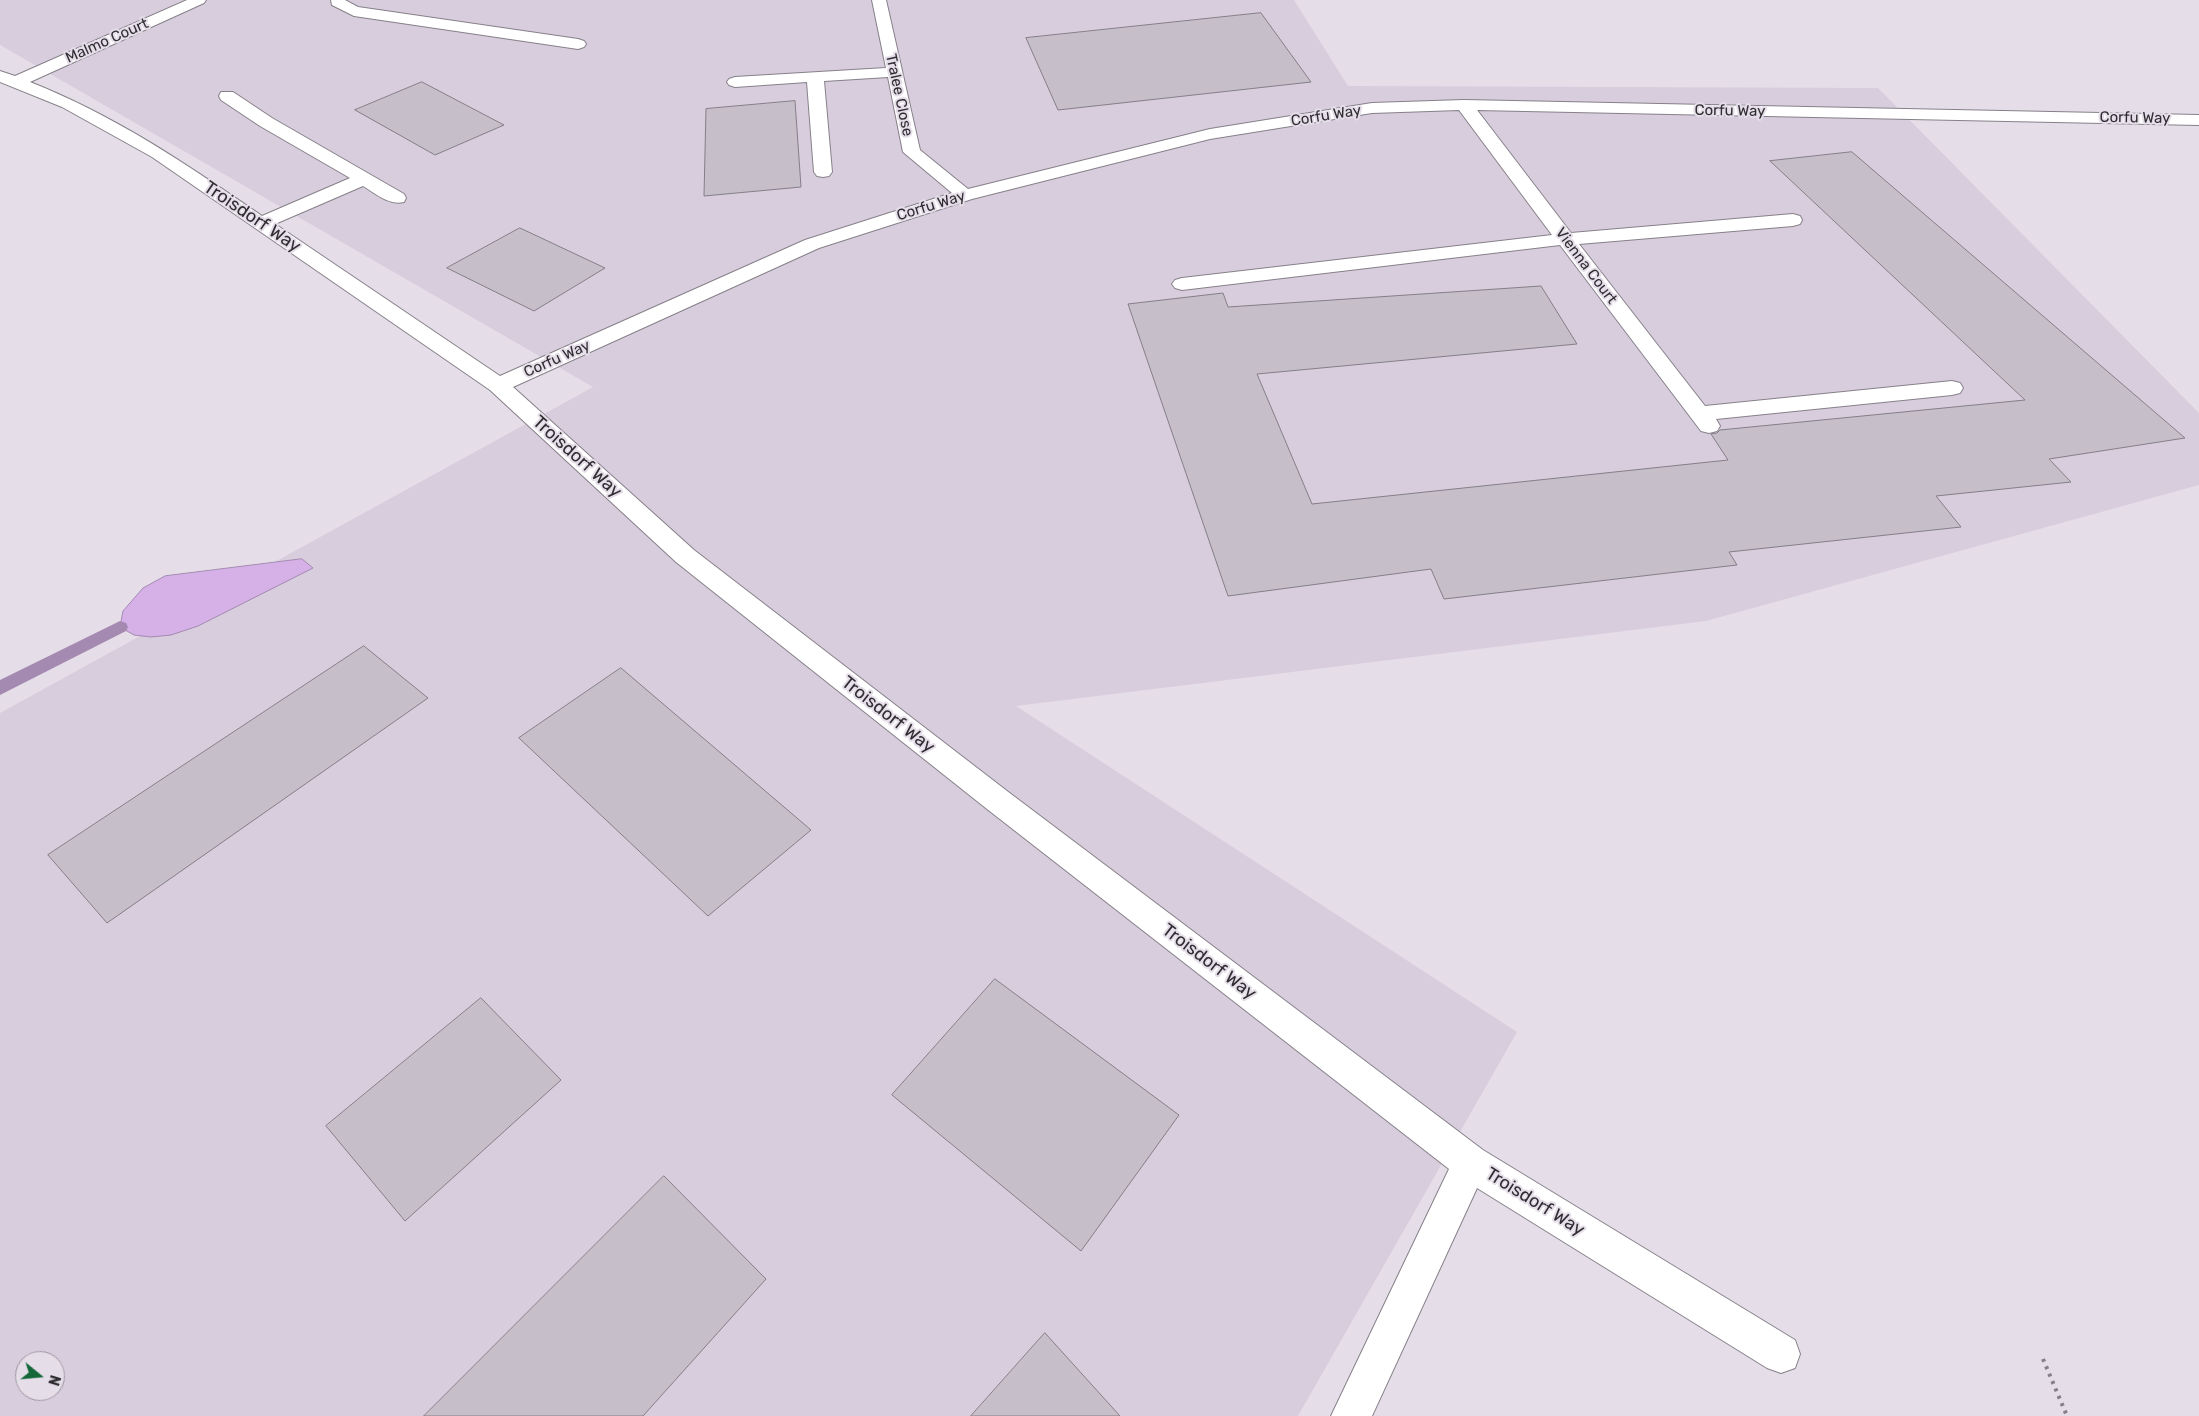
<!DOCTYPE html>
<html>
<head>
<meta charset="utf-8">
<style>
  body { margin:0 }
  #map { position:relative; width:2199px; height:1416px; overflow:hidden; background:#e5dee9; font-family:Rubik,sans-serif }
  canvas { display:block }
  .north { position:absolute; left:15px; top:1351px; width:50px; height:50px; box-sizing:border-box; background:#e5dee9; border:1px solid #9c979f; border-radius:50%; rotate:107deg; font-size:14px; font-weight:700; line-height:20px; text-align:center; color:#2f2d31 }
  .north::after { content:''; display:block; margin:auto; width:18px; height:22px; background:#136738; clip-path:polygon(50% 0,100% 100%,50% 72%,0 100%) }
</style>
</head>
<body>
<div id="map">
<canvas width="2199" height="1416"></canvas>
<div class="north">N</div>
</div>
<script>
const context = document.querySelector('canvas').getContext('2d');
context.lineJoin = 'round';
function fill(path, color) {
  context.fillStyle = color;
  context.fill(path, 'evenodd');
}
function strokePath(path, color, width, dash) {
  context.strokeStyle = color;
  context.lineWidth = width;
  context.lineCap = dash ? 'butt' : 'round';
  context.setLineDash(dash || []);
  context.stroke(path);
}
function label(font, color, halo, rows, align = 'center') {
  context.font = font + ' Rubik,sans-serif';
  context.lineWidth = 4;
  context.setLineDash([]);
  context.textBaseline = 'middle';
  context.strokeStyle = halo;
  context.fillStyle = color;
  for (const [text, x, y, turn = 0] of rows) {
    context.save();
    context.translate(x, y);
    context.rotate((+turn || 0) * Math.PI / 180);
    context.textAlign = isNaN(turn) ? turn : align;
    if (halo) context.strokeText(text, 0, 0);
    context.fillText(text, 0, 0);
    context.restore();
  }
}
fill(new Path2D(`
  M0,0H1294L1348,86L1878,88L2199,413V485L1706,621L1016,706L1517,1032L1298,1416H0V713L593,387L0,45ZM25,1361H55V1391H25Z`), '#d8cddd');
const water = new Path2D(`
  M302,559L313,568L198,626L171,635L151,637L134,635L120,627L123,611L143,588L165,576Z`);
fill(water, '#d6b1e8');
strokePath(water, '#a489b1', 1);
fill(new Path2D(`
  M120,621L126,623L128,627L126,631L0,695V680Z`), '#a489b1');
const building = new Path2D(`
  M1261,13L1311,82L1058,110L1026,38Z
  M422,82L504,125L435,155L355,110Z
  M795,101L801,187L704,196L706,109Z
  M1852,152L2185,438L2049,459L2071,482L1936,496L1961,527L1729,552L1737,565L1444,599L1431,569L1228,596L1128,304L1223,293L1228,307L1541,286L1577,344L1257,374L1312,504L1728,460L1711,434L1717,433L1720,430L2025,400L1770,161Z
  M520,228L605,268L534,311L447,268Z
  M364,646L428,698L107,923L48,855Z
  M621,668L811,830L708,916L519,738Z
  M995,979L1179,1115L1081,1251L892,1095Z
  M481,998L561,1080L405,1221L326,1126Z
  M664,1176L766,1279L643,1416H424Z
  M1045,1333L1120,1416H971Z`);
fill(building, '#c6bfc9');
strokePath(building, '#857f88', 1);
const minor = new Path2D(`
  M187,0H206L204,3L30,82C116,116 186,164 262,216L350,178L260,126L221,100L219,96L221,92H233L272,118L404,194L406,198L404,202C389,206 375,193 363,186L275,224L500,376L805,240L952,193L903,152L888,77L824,81L832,172L829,176L823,177L817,176L814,172L807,82L735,87L729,85L727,82L729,79L735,77L886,68L872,0H886L920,150L968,189L1210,129L1372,103L1464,100L2199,115V125L1477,110L1571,233L1793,214L1800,216L1802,220L1800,224L1793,226L1579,244L1705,406L1952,381L1960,383L1963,388L1960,393L1952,395L1716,419L1720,426L1717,431L1709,433L1701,431L1560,245L1182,290L1175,288L1172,284L1175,280L1182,278L1552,235L1459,110L1372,113L1210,139L972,199L819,248L513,387L694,550L1007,791L1483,1150L1795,1340L1800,1354L1795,1368L1781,1373L1767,1368L1477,1188L1372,1416H1331L1449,1169L987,809L676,562L490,390L152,157L62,107L0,82V71L15,76Z
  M331,0H345L358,7L578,39L584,41L586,44L584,47L578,49L354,16L332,5Z`);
strokePath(minor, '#868089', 2);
strokePath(new Path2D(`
  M2043,1359L2067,1416`), '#848087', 4, [3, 5]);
fill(minor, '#fff');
label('15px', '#2f2d31', '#e5dee9', [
  ["Malmo Court",107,41,-24],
  ["Tralee Close",899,95,78],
  ["Corfu Way",1730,111,1],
  ["Corfu Way",1326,116,-9],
  ["Corfu Way",2135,118,1],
  ["Corfu Way",931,206,-17],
  ["Vienna Court",1586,266,53],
  ["Corfu Way",557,359,-24]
]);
label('18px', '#2f2d31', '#e5dee9', [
  ["Troisdorf Way",252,217,34],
  ["Troisdorf Way",577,457,42],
  ["Troisdorf Way",888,715,38],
  ["Troisdorf Way",1209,962,37],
  ["Troisdorf Way",1535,1202,32]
]);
</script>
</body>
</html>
